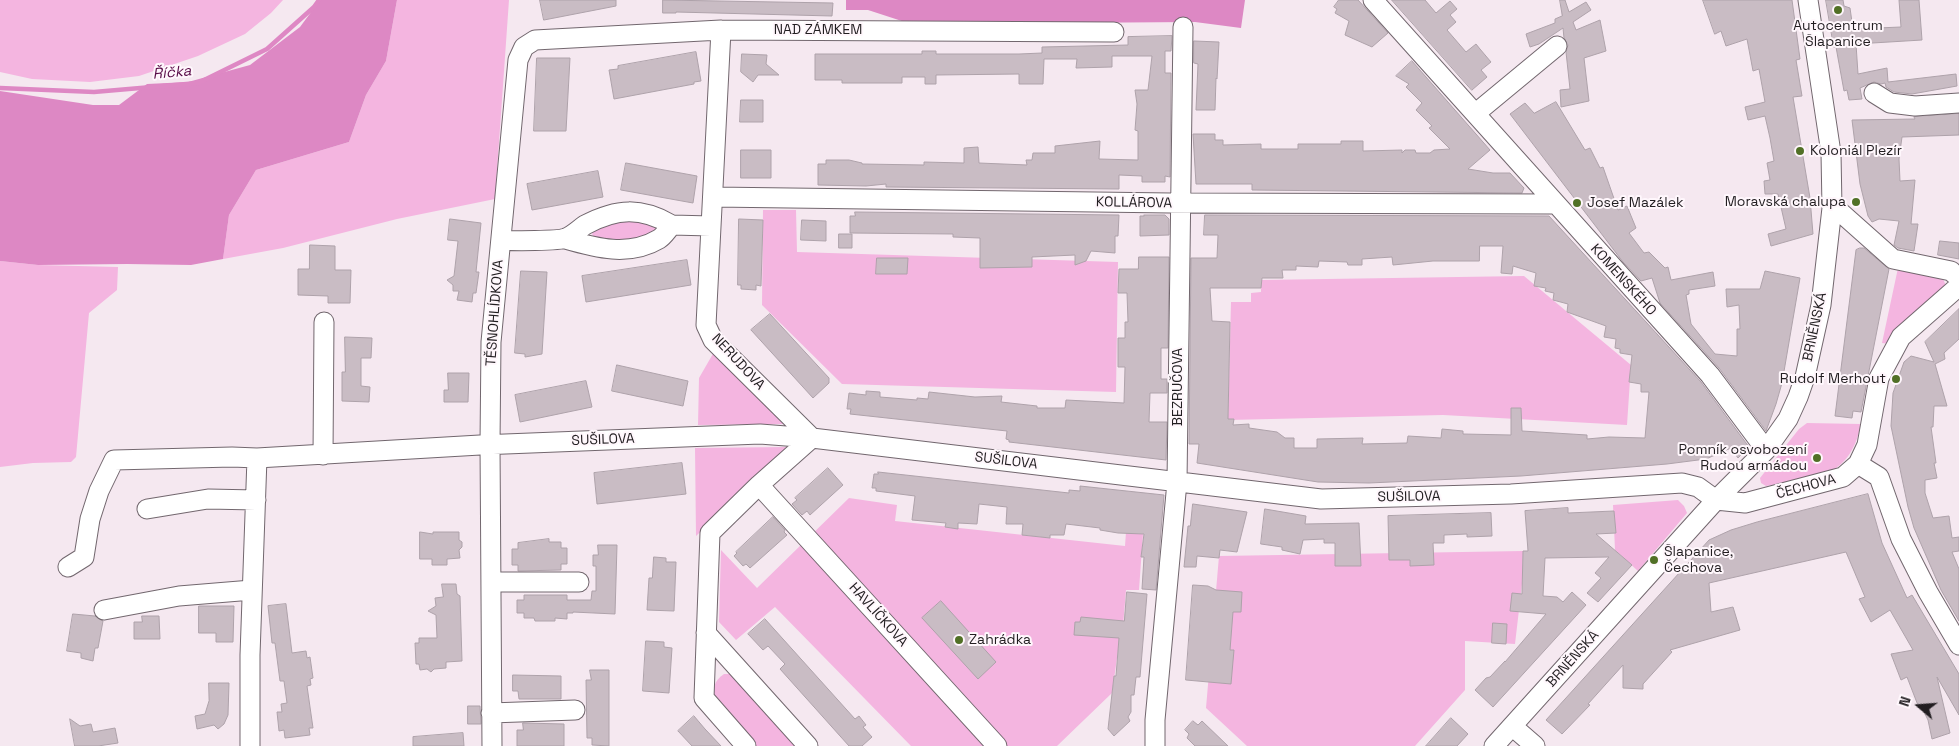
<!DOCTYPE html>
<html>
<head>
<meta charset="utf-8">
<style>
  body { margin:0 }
  #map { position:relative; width:1959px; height:746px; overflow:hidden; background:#f5e8f0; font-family:"Space Grotesk",sans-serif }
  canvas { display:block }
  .north { position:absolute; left:1894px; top:681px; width:50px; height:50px; -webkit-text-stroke:4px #fff7fc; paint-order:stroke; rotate:288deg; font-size:14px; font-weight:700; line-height:20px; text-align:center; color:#221e21 }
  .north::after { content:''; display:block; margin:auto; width:18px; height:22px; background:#221e21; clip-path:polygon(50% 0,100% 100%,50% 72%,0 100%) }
</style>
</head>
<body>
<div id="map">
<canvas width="1959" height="746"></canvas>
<div class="north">N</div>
</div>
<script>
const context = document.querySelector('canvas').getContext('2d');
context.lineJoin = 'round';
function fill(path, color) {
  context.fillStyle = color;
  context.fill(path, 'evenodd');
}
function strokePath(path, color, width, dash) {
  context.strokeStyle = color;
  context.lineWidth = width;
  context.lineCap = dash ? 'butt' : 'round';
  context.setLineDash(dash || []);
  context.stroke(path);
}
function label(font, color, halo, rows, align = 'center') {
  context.font = font + ' "Space Grotesk",sans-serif';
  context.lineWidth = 4;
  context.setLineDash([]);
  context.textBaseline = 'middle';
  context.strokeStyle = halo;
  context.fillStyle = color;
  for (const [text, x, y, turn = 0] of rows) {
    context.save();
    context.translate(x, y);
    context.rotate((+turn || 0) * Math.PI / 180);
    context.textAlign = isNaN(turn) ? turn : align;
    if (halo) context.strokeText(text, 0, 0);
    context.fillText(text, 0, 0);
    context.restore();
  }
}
fill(new Path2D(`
  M0,0H283L271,13L245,34L198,56L139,76L90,82L32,79L0,72Z
  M397,0H509L495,199L397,219L283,248L223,259L229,215L256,170L349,142L366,95L386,61Z
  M763,210H796L797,252L1118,262L1116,392L842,384L762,305Z
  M623,217L660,226L645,240L596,241L592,234L595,228Z
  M0,261L38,265L118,267L117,290L89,313L76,457L71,462L33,463L0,467Z
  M1898,268L1943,279L1947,288L1890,344L1882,343Z
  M1524,276L1631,365L1627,425L1443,415L1228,420L1231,302H1251V293L1261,292V280Z
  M714,352L788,424L698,425L699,378Z
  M1807,423L1861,424C1849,481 1814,477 1766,486L1761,483L1760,478L1799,429Z
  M786,447L785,452L696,536L695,448Z
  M849,498L897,505L895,521L1125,546L1126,532L1143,534L1139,590H1126L1122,638L1118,651L1112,693L1057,746H911L775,607L736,640L719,622L721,550L757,588Z
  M1678,500L1684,506L1687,513L1638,571L1615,550L1613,505Z
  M1523,551L1522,584L1515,644L1465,641V690L1415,746H1247L1206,708L1219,556Z
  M724,674H734L802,746H752L713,702C713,690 713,681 724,674Z`), '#f4b5e0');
fill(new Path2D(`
  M320,0H397L386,61L366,95L349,142L256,170L229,215L223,259L191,265L127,264L38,265L0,261V91L93,105H119L147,84L188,82L250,65L300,27Z
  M846,0H1245L1241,28L1195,22L911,24L868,10H846Z`), '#dd88c4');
strokePath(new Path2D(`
  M0,88L94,92L198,83L267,49L314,7L319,0`), '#de88c4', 4.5);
const building = new Path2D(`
  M540,0H616V6L544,20Z
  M663,0L833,3L832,16L676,12V13H663Z
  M1339,0H1358L1388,33L1372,47L1345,35L1349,21L1335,13L1337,9L1334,7Z
  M1392,0H1425L1436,13L1450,1L1457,9L1450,15L1456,22L1447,30L1466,52L1476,44L1480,49L1491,62L1481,70L1487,77L1472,90Z
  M1560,0H1565L1569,12L1586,2L1591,10L1573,22L1576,30L1600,20L1606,51L1584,58L1589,101L1561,107L1560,90L1570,89L1566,52L1568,45L1564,38L1563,28L1539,44L1530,47L1526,34L1555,23V19L1562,16Z
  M1703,0H1792L1800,59L1796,60L1802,96L1793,97L1810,198L1813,234L1771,246L1768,234L1786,229L1778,194H1765L1764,181L1770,180L1767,163L1774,161L1770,138L1765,116L1748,120L1745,107L1765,102L1759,69L1753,71L1747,39L1726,46L1721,31L1715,34Z
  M1826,0H1843L1844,6L1850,8L1853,29L1901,27L1899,0H1919L1922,40L1856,44L1858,74L1887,68L1888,82L1956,74L1957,86L1912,94L1894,92L1886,87L1885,83L1881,84L1874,82L1860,88L1862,99L1849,100L1847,90L1844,91L1836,47H1834Z
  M1172,36L1171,51H1165V73H1171L1170,177L1165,176V182H1142V176L1119,175V189L886,187V184L866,186L818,185V164H826V160H849L862,163V164L924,165V162L964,163V148L978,147L979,163L1027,165L1026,160H1032L1033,153H1055V146L1100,141L1099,159L1138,160V131L1135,130L1137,104L1135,90H1148L1152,56H1112V67L1076,68L1077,59H1044L1043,84H1019V74L936,75V84H925V77H902V83H842V80H815V54H922V51H936V54H1019L1042,53V47L1128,45V37Z
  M1194,41L1219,42L1217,79L1216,78L1215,110H1196L1198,64L1194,63Z
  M696,52L701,81L694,82V84L614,99L609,70L618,69V66Z
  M742,54L767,55L766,64L779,75H758L753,82L741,72Z
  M537,58H570L566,131H534Z
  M1412,61L1490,150L1468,169L1493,173H1510L1524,188L1522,193L1252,190V184H1196L1193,134H1215V140H1223V145L1261,144V149H1298V144H1341V141H1363V151L1402,150V153L1405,150H1415L1416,153H1430L1434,150L1450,149L1429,128L1432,126L1416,110L1422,103L1406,87L1409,84L1396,76Z
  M741,100H763V122H740Z
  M1556,102L1585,150L1590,148L1600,168L1603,167L1618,210L1627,206L1636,228L1629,233L1644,253L1649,252L1665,268L1668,267L1671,280L1713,272L1715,286L1689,290V294L1686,295L1691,324L1715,354L1737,356V329H1740L1739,305L1727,307L1726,289H1760L1765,271L1800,278L1782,383L1776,404L1766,431L1719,368L1660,303L1652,278L1641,281L1623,262L1510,114L1525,103L1534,113Z
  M1959,114V135L1902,137L1899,159L1900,181L1915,180L1911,224H1918L1914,251L1898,248L1894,245L1899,221L1879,219L1872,222L1868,216L1860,184L1852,120L1915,119L1914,117Z
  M741,150H771V178H741Z
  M626,163L697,176L693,203L621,190Z
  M598,171L603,197L532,210L527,184Z
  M855,212L1119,215L1118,236H1115V253L1091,251L1086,261L1075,265V255L1032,257V267L980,268V238L953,237V234L850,233V216H855Z
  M1144,215H1165L1169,219V235L1140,236V216H1144Z
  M1205,215L1549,216L1701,382L1749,447L1738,458L1731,448L1706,459L1667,464L1521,476L1369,483L1318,482L1197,463L1199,444H1189L1191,258H1217L1218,235H1204ZM1480,246H1503L1501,273L1512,274L1513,266L1536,273L1534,286L1546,288L1545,291L1554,293L1553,300L1568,304L1567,312L1606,326L1604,337L1616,339L1615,348L1620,349V353L1632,355L1629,382L1641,384V392H1649L1645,438L1609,437L1587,439V435L1522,431L1521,408H1511V435L1463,434V431L1442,429L1441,438L1408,436L1407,443L1362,444L1363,438L1317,439V448H1294V438H1285L1277,432L1249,428V424L1233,425L1234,419H1228L1230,322L1212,321L1210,288H1261L1262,278H1283L1282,270H1296V266L1318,267L1319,261L1347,262L1348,265H1362V259L1392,257L1393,265L1433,261H1479Z
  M450,219L481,223L476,272H479L476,293H473L472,302L457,300L459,291H453V285L447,280L454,276L458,241L448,240Z
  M739,219L763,220L761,286L756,285V290L741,289V285H738Z
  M802,220L826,221V241L801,240Z
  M839,234H852V248H839Z
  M1940,241L1959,243V259L1938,255Z
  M310,245L335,246V270H351L350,303H328V296L298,295V269H309Z
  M1860,248H1864L1889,269L1861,412L1853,411L1852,418L1835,416L1856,250Z
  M1139,257H1169L1168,348H1161V379H1167V393H1150L1149,422H1167L1166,460L1009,442V440L1006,439L1007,431L850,414L851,409H847L849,393L866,395V391L880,392V397L917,400V398L928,399L929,392L975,397L1002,396L1001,402L1037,406V408H1065L1066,400L1124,403L1125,367H1118V338H1125V322H1128L1127,293H1118L1119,269H1138Z
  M877,258H908L907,274H876Z
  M687,260L691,285L586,302L582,276Z
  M521,271L547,272L542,354L525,357V354L515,353Z
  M1959,309V339L1944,353L1945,359L1935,364L1947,406H1934L1933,427H1931L1936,463H1934L1937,478L1925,480V493L1933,518L1949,516L1952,538L1959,537V551L1952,552L1959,569V621L1941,590L1914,528L1908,507L1891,426L1893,393L1904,362L1911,356L1934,362L1925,342Z
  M770,314L829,378V383L813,398L751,330Z
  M345,337L372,338L371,358H361V386L370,387L369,402L342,401V372H345Z
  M617,365L688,381L683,406L612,391Z
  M448,373H469L468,402H444V390H448Z
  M586,381L592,407L520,422L515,395Z
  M682,463L686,494L597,504L594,473Z
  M828,468L843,485L810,515L807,511L802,515L792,504L797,500L795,498Z
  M878,472L1069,493V490L1080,491V486L1164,495L1156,590L1142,589L1144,557H1141L1144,534L1118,533L1100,530V528L1066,524L1064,535H1050V538L1022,535L1023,524H1006L1007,507L979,504L977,524L958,523V529L945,527L946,523L912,520L915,496L876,491V488H872L874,474H878Z
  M1868,494L1882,543L1907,598L1912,595L1959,674V715L1937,677L1950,733L1932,739L1928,720L1922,708H1919L1907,677L1901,680L1891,654L1913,650L1890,610L1871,622L1859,599L1865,597L1846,552L1709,583L1711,612L1733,607L1740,630L1670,650L1672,652L1643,684V689L1623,688V665L1588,704L1590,705L1562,734L1546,720L1709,540L1731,530L1757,522Z
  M1193,504L1247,512L1237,552L1220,550L1219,558L1197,556L1196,567H1184L1188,526H1190Z
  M1568,508V513L1614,511L1616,533L1596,534L1632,565L1598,602L1587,593L1601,578L1595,573L1609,557L1545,558L1543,596L1557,597L1563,602L1572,592L1586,605L1493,707L1475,690L1486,678L1490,677L1505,661V662L1546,614L1510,611L1512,593L1522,594L1523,551H1528L1525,511Z
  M1265,509L1306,516L1305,524L1359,523L1361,566H1335V543H1324V539L1303,540L1300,554L1282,550V547L1261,544Z
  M1491,513L1492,536L1467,537V534L1444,535V543H1433L1434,565L1410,566V560H1389L1388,516Z
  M773,517L785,530L784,532L787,535L750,568L746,564L743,566L734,556L737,553L736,552Z
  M420,532L433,534V532H459V540L462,542V547L459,550L460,558L447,559V565H432V559H420Z
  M549,539V542H561V548H567V564H561V570L518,571V565H512V549H518V543Z
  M598,545H617L615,614L573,612V613H567V619L555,618V621H535L534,618H524V613H517V600H524V595H567V600H591L592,591H596V566H593V555H598Z
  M654,557L666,558V562H676L674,611L647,610L649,578H652Z
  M442,584H456L457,594L460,596L462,661L446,662V668L434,669L431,672L427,669L420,670L419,664H416L415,643H419V638H437L436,615L428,611L436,606L435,598L443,597Z
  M1193,585L1208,586L1216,590L1242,592L1241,612H1233L1230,650H1234L1231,684L1186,680Z
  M1127,592L1147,594L1140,677H1136L1134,695H1131V712L1128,717L1130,721L1114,736L1108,729L1114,676H1116L1119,638L1074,635L1075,622H1080L1081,617L1124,621Z
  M941,601L996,662L978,679L922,618Z
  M286,604L292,653L306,651L307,658L310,657L313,678L310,679L311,685L307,686L313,728H309L310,735L285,738L284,730L279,731L277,712H282L281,704L287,703L284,681H280L275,643H272L268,606Z
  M199,606H234L233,642H216V633H199Z
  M73,614L95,616L103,621L98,648H95L93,661L81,658V653L67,651Z
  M142,616H159L160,639H134V622H142Z
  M765,619L855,719L859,716L866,725L863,727L872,737L862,746H849L780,669L785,664L768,646L763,650L748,634Z
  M1493,623L1507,624L1506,644L1492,643Z
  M646,641L664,642V647L672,648L669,693L643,691Z
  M590,670H609V746L592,745V738H587L586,680H591Z
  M513,675L561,676V699H519L518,691H513Z
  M209,683H229L228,715L224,724L218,729L214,725L197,729L195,716L205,714L209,701Z
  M468,706H480L481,724H468Z
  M694,716L705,729L721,746H692L678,731Z
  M1451,718L1468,734L1457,746H1426Z
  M70,719L80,726L91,724L93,732L115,728L118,743L98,746H75Z
  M1193,721L1198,725L1202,721L1228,746H1195L1187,738L1189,734L1185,730Z
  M523,723L564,724V746H517V730H523Z
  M463,733L464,746H413V737Z`);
fill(building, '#c9bcc4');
strokePath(building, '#aea2aa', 1);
const minor = new Path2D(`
  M1373,0L1710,375L1766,450
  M721,30L706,325L713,340L812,438L759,485L710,533L704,698L746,746
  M1874,93L1890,103L1915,106L1959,103
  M1476,113L1557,46
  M714,197L1171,203L1555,204
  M1832,208L1839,211L1893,259L1951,271L1959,278
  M672,225L711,226
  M501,240C513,241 558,241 566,238C573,235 579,229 585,225C617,208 641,207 672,225C668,229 664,236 659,239C629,257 596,248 565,239
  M323,455L324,322
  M1858,464L1879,477L1901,539L1928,592L1959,645
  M759,485L997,746
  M147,509L208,499L256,500
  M68,567L84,557L90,519L99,491L114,460L232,457L257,458
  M491,582H579
  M104,610L179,596L252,590
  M706,633L808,746
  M491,713L575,710
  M1512,726L1535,746
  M250,746V655L257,458L480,445L760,434L812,438L1321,499L1511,494L1682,483L1698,487L1716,500L1745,503L1843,477L1858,464L1867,445L1879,378L1901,337L1959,286
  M492,746L490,444L491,342L518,60L524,47L535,40L721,30L1114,32
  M1155,746V720L1177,482L1183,27
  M1494,746L1716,500L1766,450L1788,419L1798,397L1805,377L1821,305L1832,208L1831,153L1808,0`);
strokePath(minor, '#72676e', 21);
strokePath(minor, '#fff', 19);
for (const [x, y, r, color] of [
  [1838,10,5,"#517026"],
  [1800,151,5,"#517026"],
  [1856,202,5,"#517026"],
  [1577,203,5,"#517026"],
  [1896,379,5,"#517026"],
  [1817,458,5,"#517026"],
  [1654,560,5,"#517026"],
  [959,640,5,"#517026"]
]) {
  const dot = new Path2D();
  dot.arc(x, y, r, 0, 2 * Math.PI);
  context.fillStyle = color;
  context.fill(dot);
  strokePath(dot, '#fff7fc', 2);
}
label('14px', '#221e21', '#fff7fc', [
  ["Autocentrum",1838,26,"center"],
  ["Šlapanice",1838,42,"center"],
  ["Koloniál Plezír",1810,151],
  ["Moravská chalupa",1846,202,"right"],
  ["Josef Mazálek",1587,203],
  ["Rudolf Merhout",1886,379,"right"],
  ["Pomník osvobození",1807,450,"right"],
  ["Rudou armádou",1807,466,"right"],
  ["Šlapanice,",1664,552],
  ["Čechova",1664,568],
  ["Zahrádka",969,640]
], 'left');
label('14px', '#221e21', '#fff7fc', [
  ["NAD ZÁMKEM",818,30],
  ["KOLLÁROVA",1134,203,1],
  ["KOMENSKÉHO",1623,280,48],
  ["TĚSNOHLÍDKOVA",495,313,-86],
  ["BRNĚNSKÁ",1815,327,-78],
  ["NERUDOVA",738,362,47],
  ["BEZRUČOVA",1178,387,-90],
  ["SUŠILOVA",603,440,-2],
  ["SUŠILOVA",1006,461,7],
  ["ČECHOVA",1806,487,-15],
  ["SUŠILOVA",1409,497,-1],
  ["HAVLÍČKOVA",878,615,48],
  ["BRNĚNSKÁ",1573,659,-48]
]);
label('italic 15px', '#580a47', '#fff7fc', [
  ["Říčka",172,73,-5]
]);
</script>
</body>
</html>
